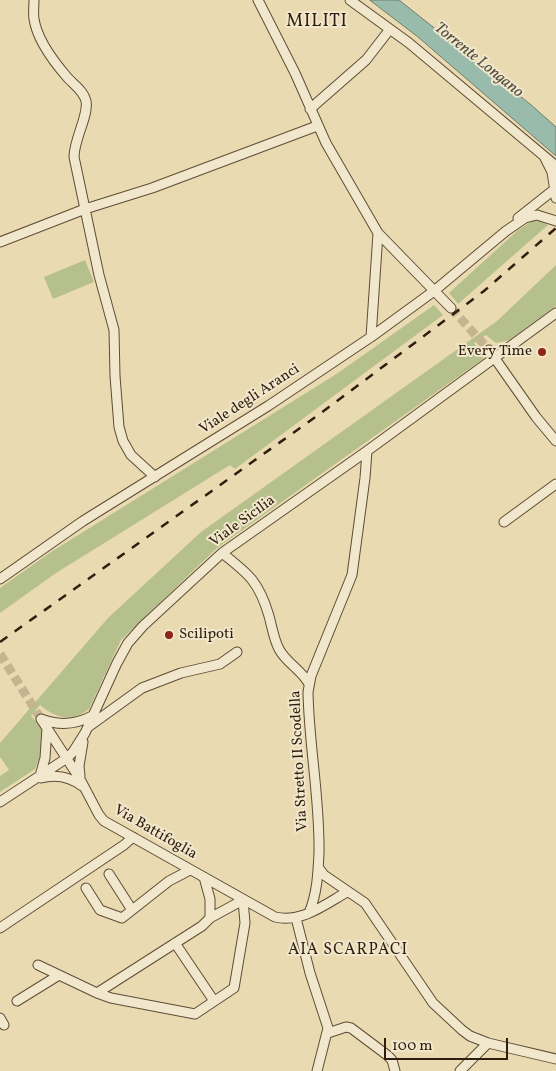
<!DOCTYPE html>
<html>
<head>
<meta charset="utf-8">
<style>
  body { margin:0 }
  #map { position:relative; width:556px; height:1071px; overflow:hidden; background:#eadab1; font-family:Vollkorn,serif }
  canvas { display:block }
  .scale { position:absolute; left:384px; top:1038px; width:124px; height:22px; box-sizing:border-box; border:2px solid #311d0d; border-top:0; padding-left:6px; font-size:15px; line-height:18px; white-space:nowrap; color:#311d0d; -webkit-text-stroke:4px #f1e7cc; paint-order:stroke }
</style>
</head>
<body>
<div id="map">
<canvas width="556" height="1071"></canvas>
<div class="scale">100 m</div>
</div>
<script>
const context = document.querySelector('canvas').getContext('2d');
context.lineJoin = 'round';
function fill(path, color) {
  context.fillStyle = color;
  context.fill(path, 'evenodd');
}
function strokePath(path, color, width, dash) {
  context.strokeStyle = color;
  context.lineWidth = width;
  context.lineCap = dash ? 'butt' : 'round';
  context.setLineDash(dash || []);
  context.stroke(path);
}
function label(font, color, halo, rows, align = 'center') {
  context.font = font + ' Vollkorn,serif';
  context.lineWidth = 4;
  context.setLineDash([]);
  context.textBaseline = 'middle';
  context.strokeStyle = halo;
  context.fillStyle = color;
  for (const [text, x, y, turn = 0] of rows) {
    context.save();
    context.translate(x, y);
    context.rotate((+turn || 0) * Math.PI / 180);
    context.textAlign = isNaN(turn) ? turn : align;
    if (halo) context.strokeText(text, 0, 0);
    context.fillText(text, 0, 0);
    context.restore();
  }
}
fill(new Path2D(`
  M532,221H540L548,225L458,304L449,293L517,231Z
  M85,260L94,282L53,299L44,277Z
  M556,265V306L510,340L496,343L486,335L474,343L483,356V359L217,548L121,640L89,709C72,723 55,718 40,705L31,716C34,719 39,724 41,728C46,741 40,758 35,769L0,792V776L9,770L0,757V743L108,618L201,532L497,321Z
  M434,305L443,315L235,469L230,465L56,573L0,613V588L51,552L338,373Z`), '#b6c08c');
const water = new Path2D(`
  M370,0H399L530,104L556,127V156L418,37Z`);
fill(water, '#98bbac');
strokePath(water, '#6f7c6c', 1);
strokePath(new Path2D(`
  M451,308L489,350
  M0,654L41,719`), '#c5b490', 9, [9, 4.5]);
const minor = new Path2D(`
  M34,0C34,6 33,13 34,19C37,39 54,62 67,77C73,84 84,91 86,101C89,115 74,139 74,157L99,275L114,330L115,376L119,427L123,441L131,455L155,477
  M258,0L295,73L326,143L378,233L451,308
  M350,0L409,43L556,166
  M310,109L366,60L390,29
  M545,158L552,172L556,198
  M518,218L556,188
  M0,242L85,209L152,188L317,126
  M371,337L378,233
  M489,350L536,417L556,441
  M504,522L556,484
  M222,553C249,574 259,582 269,616C272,627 274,640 279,649C286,663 302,670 309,684
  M0,579L83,521L268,406L371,337L434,291L506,231L525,218L537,215L556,221
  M41,719L80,779L99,815L104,821L275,917C302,923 324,905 347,892
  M41,719C59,726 75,725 92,716
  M88,727L142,688L181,673L220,664L237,652
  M40,776L45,758L47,728
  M80,776L79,766L83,742
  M41,778C56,774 69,776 82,786
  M0,802L67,758L73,752L85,733L117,663L128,643L143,626L222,553L367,451L556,313
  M318,867L324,875L365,903L433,1003L462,1030L470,1036L488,1043L556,1059
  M109,874L132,910
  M204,877L210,899V918
  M86,888L100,910L122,918L169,881L190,870
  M309,913C317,894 318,874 319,853C320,799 309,746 308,692L311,676L352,575L365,478L367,451
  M296,918L310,973L328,1028L317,1071
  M0,928L124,845L133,837
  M175,943L214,1001
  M38,965L97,993L202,926L210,918L243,900
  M97,993L111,998L195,1014L234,988L245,923L243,900
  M17,1001L59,975
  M0,1018L4,1025
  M328,1033L346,1027L351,1028L387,1055L392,1060L395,1071
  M460,1071L488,1043`);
strokePath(minor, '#5f4c36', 11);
strokePath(minor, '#f1e7cc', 9);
strokePath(new Path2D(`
  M0,642L321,413L484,291L556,228`), '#311d0d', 2.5, [9, 9]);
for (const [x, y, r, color] of [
  [542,352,5,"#8f2418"],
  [169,635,5,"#8f2418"]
]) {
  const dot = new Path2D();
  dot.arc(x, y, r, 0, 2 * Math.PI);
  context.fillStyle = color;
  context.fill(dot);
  strokePath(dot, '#f1e7cc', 2);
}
label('15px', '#311d0d', '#f1e7cc', [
  ["Every Time",532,352],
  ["Scilipoti",179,635,"left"]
], 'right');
label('15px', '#311d0d', '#f1e7cc', [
  ["Viale degli Aranci",250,400,-33],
  ["Viale Sicilia",243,522,-36],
  ["Via Stretto II Scodella",300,761,-93],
  ["Via Battifoglia",155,833,30]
]);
label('italic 16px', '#504c3d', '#f1e7cc', [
  ["Torrente Longano",478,61,39]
]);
context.letterSpacing = '1px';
label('16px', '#311d0d', '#f1e7cc', [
  ["AIA SCARPACI",348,951]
]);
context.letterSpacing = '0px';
context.letterSpacing = '1px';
label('18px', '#311d0d', '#f1e7cc', [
  ["MILITI",317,23]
]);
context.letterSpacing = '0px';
</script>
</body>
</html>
